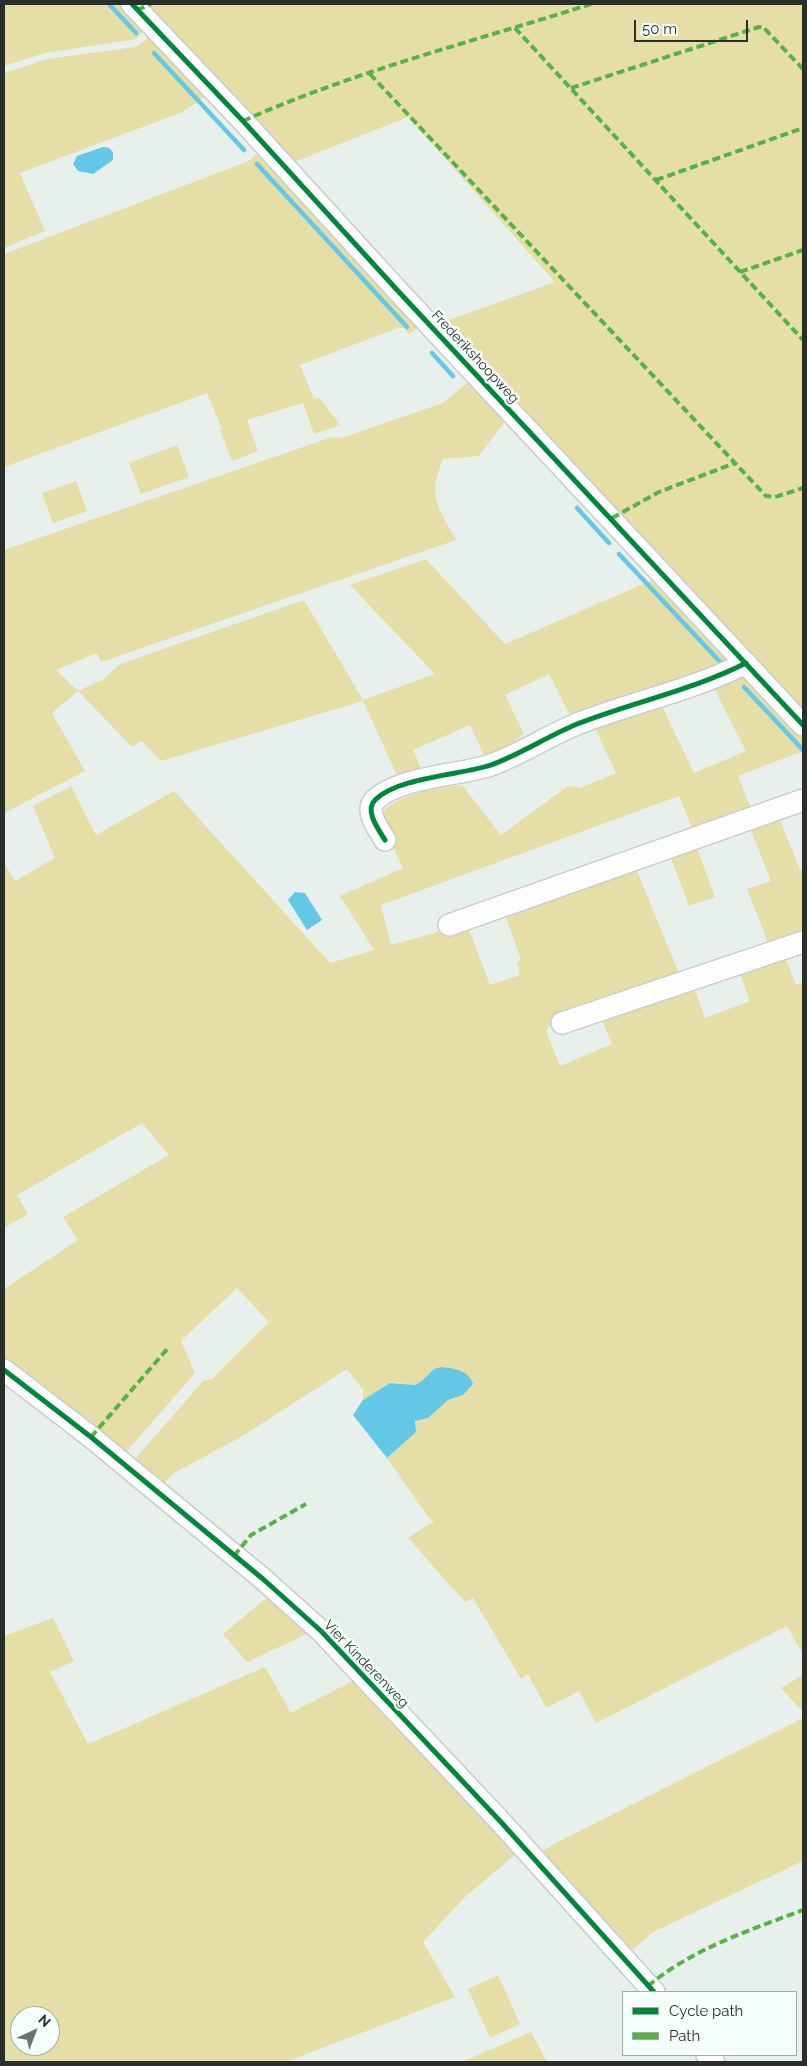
<!DOCTYPE html>
<html>
<head>
<meta charset="utf-8">
<style>
  body { margin:0 }
  #map { position:relative; width:807px; height:2066px; overflow:hidden; background:#e8f0eb; font-family:Raleway,sans-serif }
  canvas { display:block }
  .frame { position:absolute; inset:0; border:5px solid #292f2b; pointer-events:none }
  .legend { position:absolute; left:622px; top:1991px; width:175px; height:65px; box-sizing:border-box; background:#f5fffa; border:1px solid #a3aca7; margin:0; padding:6px 9px; list-style:none; font-size:15px; color:#292f2b }
  .legend li { display:flex; align-items:center; gap:10px; height:25px }
  .legend b { width:25px; border:1px solid #a3aca7 }
  .north { position:absolute; left:10px; top:2006px; width:50px; height:50px; box-sizing:border-box; background:#f5fffa; border:1px solid #a3aca7; border-radius:50%; rotate:43deg; font-size:14px; font-weight:700; line-height:20px; text-align:center; color:#292f2b }
  .north::after { content:''; display:block; margin:auto; width:18px; height:22px; background:#6c736e; clip-path:polygon(50% 0,100% 100%,50% 72%,0 100%) }
  .scale { position:absolute; left:634px; top:20px; width:114px; height:22px; box-sizing:border-box; border:2px solid #292f2b; border-top:0; padding-left:6px; font-size:15px; line-height:18px; white-space:nowrap; color:#292f2b; -webkit-text-stroke:4px #f5fffa; paint-order:stroke }
</style>
</head>
<body>
<div id="map">
<canvas width="807" height="2066"></canvas>
<div class="frame"></div>
<ul class="legend">
<li><b style="height:6px;background:#00873e"></b>Cycle path</li>
<li><b style="height:6px;background:#56b246"></b>Path</li>
</ul>
<div class="north">N</div>
<div class="scale">50 m</div>
</div>
<script>
const context = document.querySelector('canvas').getContext('2d');
context.lineJoin = 'round';
function fill(path, color) {
  context.fillStyle = color;
  context.fill(path, 'evenodd');
}
function strokePath(path, color, width, dash) {
  context.strokeStyle = color;
  context.lineWidth = width;
  context.lineCap = dash ? 'butt' : 'round';
  context.setLineDash(dash || []);
  context.stroke(path);
}
function label(font, color, halo, rows, align = 'center') {
  context.font = font + ' Raleway,sans-serif';
  context.lineWidth = 5;
  context.setLineDash([]);
  context.textBaseline = 'middle';
  context.strokeStyle = halo;
  context.fillStyle = color;
  for (const [text, x, y, turn = 0] of rows) {
    context.save();
    context.translate(x, y);
    context.rotate((+turn || 0) * Math.PI / 180);
    context.textAlign = isNaN(turn) ? turn : align;
    if (halo) context.strokeText(text, 0, 0);
    context.fillText(text, 0, 0);
    context.restore();
  }
}
fill(new Path2D(`
  M4,4H125L145,30L136,39L130,40L45,53L4,66Z
  M144,4L803,5V711L441,323L555,282L408,117L292,163Z
  M154,34L210,94L180,113L20,173L45,231L4,248V73L47,59L135,47Z
  M264,154L418,325L415,330L408,334L404,328H398L300,365L314,399L320,398L340,425L314,434L303,403L247,420L258,451L232,461L220,430L222,429L207,393L4,467V254L249,161L255,155Z
  M467,383H473L509,416L479,456L443,459C427,497 438,506 456,540L101,662L97,653L56,670L78,691L102,680L120,664L304,600L363,700L435,674L350,585L426,559L505,644L657,578L734,661L576,727L549,674L505,695L524,734L487,761L470,725L413,750L425,777L402,786L363,701L161,761L142,741L132,747L78,691L52,713L85,771L4,813V550L332,437L341,438L443,403Z
  M177,445L189,477L141,494L129,463Z
  M76,481L87,511L53,523L42,493Z
  M743,675L803,735V751L738,776L753,814L695,835L679,796L381,905L391,945L467,924L490,985L520,975L517,962L521,960L504,911L635,866L680,976L552,1022L546,1031L560,1066L612,1044L599,1014L692,982L705,1018L750,1001L738,968L783,953L796,985L803,982V1654L787,1626L596,1723L579,1691L546,1708L528,1674L521,1679L473,1598L465,1602L408,1538L434,1521L429,1518L387,1458L416,1432L415,1421L428,1418L448,1400L463,1395L462,1371C425,1361 440,1375 417,1384C409,1387 398,1380 390,1383C380,1387 373,1396 363,1400V1390L347,1369L239,1438L174,1473L160,1488L131,1464L203,1381L212,1379L269,1322L237,1288L181,1341L195,1373L122,1457L4,1364V1289L78,1240L63,1217L169,1155L142,1123L17,1195L28,1214L4,1228V863L15,881L55,858L33,806L71,786L96,835L174,791L330,963L374,950L340,896L403,868L380,820C385,795 441,788 462,785L501,835L568,786L580,788L616,773L595,728L661,704L694,773L746,751L713,686Z
  M779,817L800,870L803,869V937L770,948L747,889L771,881L750,828Z
  M695,843L715,897L689,906L669,853Z
  M270,1595L309,1633L247,1662L223,1634Z
  M53,1618L74,1661L50,1672L88,1744L265,1667L291,1713L356,1679L517,1853L464,1898L423,1942L455,1997L286,2062H4V1636ZM20,2016H50V2046H20Z
  M803,1675V1712L781,1688Z
  M803,1718V1861L653,1932L628,1953L540,1854L552,1845Z
  M498,1975L520,2024L490,2038L468,1989Z
  M531,2032L547,2062H460H462Z`), '#e5dea7');
fill(new Path2D(`
  M103,147L109,148L113,152V160L93,174L78,171L73,164L77,156Z
  M295,892L305,893L322,920L307,930L288,900Z
  M441,1367C453,1368 469,1370 473,1384L463,1395L448,1400L428,1418L415,1421L416,1432L387,1458L353,1415L363,1400L390,1383L415,1385L422,1381L434,1369Z`), '#63c8e5');
strokePath(new Path2D(`
  M109,4L136,33
  M154,53L244,150
  M257,164L407,327
  M432,353L453,376
  M577,508L609,543
  M619,554L724,666
  M744,687L803,750`), '#63c8e5', 4.5);
const minor = new Path2D(`
  M132,4L243,121L398,291L803,725
  M385,840C379,830 364,811 375,800C398,777 462,775 491,765C521,754 548,736 577,724C633,702 693,690 746,663
  M449,925L803,800
  M562,1023L803,942
  M4,1370L91,1437L263,1579L321,1631L500,1821L654,1992
  M707,2055L714,2062`);
strokePath(minor, '#c7cdca', 24);
strokePath(minor, '#fcfdfc', 21);
strokePath(new Path2D(`
  M137,10L151,4
  M515,28L803,340
  M370,74L766,496L775,497L803,488
  M571,88L759,27H763L803,69
  M243,121C355,71 475,41 591,4
  M656,180L803,128
  M740,272L803,250
  M612,518L659,492L735,463
  M91,1437L169,1347
  M234,1556L251,1535L306,1504
  M648,1986C692,1949 750,1930 803,1910`), '#56b246', 4, [8, 4]);
strokePath(new Path2D(`
  M132,4L243,121L398,291L803,725
  M385,840C379,830 364,811 375,800C398,777 462,775 491,765C521,754 548,736 577,724C633,702 693,690 746,663
  M4,1370L91,1437L263,1579L321,1631L500,1821L654,1992`), '#00873e', 5);
label('14px', '#292f2b', '#f5fffa', [
  ["Frederikshoopweg",475,357,47],
  ["Vier Kinderenweg",366,1664,46]
]);
</script>
</body>
</html>
